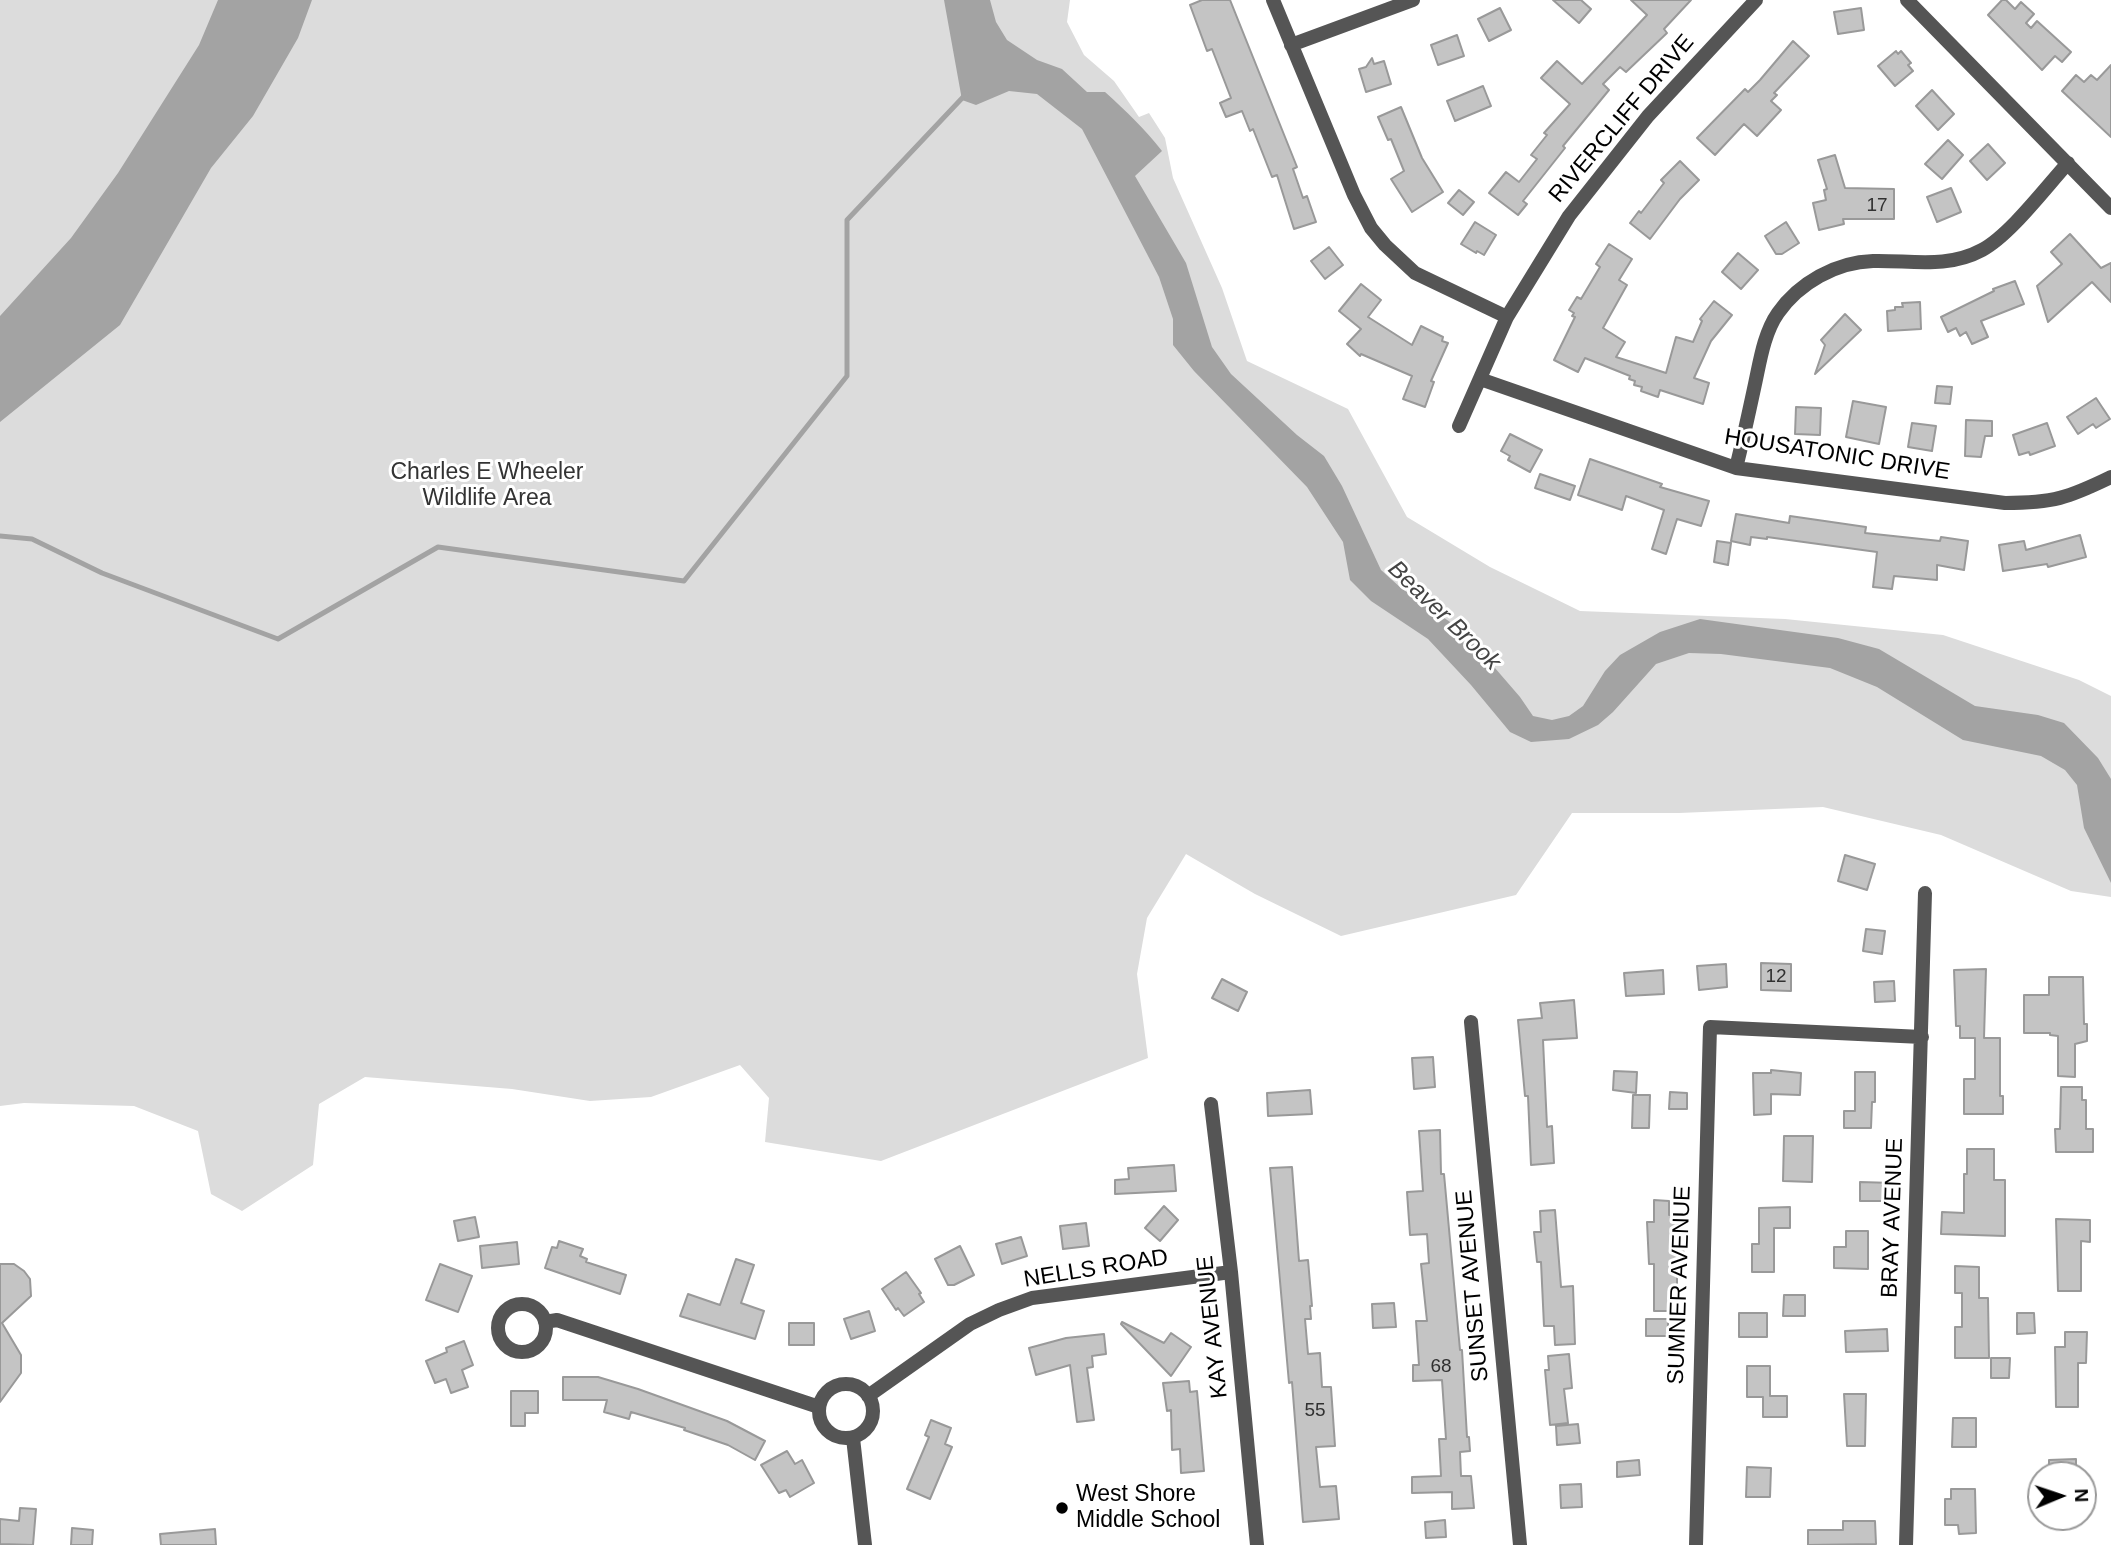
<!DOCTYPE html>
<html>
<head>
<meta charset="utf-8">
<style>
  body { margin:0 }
  #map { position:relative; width:2111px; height:1545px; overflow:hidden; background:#fff; font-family:Arial,sans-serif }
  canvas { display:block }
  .north { position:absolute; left:2027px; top:1461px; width:70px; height:70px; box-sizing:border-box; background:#fff; border:2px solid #999; border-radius:50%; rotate:88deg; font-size:19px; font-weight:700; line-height:28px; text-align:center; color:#000 }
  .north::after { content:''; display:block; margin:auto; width:24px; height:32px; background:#000; clip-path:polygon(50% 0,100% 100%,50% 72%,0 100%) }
</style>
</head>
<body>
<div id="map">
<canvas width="2111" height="1545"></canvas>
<div class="north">N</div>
</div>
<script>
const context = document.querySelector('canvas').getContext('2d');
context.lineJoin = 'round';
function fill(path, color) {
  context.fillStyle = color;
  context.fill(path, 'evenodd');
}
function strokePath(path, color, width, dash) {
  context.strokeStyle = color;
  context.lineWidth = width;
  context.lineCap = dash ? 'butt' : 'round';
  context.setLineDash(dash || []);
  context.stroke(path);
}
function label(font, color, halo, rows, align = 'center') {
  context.font = font + ' Arial,sans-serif';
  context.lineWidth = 6;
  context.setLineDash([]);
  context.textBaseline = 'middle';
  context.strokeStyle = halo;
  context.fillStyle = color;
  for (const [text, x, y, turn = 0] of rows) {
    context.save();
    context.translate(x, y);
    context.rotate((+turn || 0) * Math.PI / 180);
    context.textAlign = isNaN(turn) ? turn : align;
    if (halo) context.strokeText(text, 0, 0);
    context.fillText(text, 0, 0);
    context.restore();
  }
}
fill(new Path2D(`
  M0,0H1070L1067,22L1084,55L1114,81L1139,117L1149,113L1165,138L1173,178L1222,288L1247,361L1348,409L1407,517L1490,567L1580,611L1785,619L1943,635L2079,680L2111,696V897L2071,891L1941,835L1823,807L1679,813H1572L1516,895L1341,936L1255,894L1186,854L1147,918L1137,974L1148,1058L881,1161L765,1142L769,1098L740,1065L651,1097L590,1101L512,1089L365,1077L319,1104L313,1165L242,1211L211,1194L198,1131L134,1106L24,1103L0,1106Z`), '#dcdcdc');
fill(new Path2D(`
  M218,0H312L298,38L253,116L211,168L120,325L0,422V316L71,238L118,173L199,45Z
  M944,0H990L996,22L1007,40L1037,60L1062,69L1087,92H1105C1126,111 1145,129 1162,151L1135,176L1186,263L1212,347L1231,374L1297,435L1324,456L1342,486L1381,570L1401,588L1463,631L1520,697L1533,716L1552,720L1569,716L1583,706L1605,671L1620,655L1660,632L1700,619L1838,638L1879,649L1975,706L2038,715L2064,723L2098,758L2111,779V883L2084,828L2077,785L2065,770L2041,756L1963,740L1877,687L1830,668L1721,654L1689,653L1656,664L1613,712L1598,725L1569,739L1531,742L1510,732L1471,685L1428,639L1371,601L1350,580L1343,542L1307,487L1194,371L1173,345V319L1159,277L1082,129L1037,94L1009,91L976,105L962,100Z`), '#a3a3a3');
strokePath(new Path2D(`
  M0,536L32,539L102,573L278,639L438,547L684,581L847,376V220L966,94`), '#a3a3a3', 5);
const building = new Path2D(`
  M1202,0H1230L1297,167L1293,169L1303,198L1307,196L1316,222L1294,229L1277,175L1272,177L1253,129L1250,131L1242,111L1226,117L1220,103L1231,98L1212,49L1207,51L1190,5Z
  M1553,0H1581L1591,9L1579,23Z
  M1631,0H1691L1664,29L1667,33L1626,72L1620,67L1603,84L1609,90L1563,146L1565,148L1523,201L1527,204L1518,215L1489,193L1506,172L1519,182L1537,159L1531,155L1547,135L1544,133L1570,104L1541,78L1557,61L1582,84L1647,15Z
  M2002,0H2006L2015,9L2021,2L2034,14L2026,23L2031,28L2037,21L2071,52L2062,62L2055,56L2042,70L1988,15Z
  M1500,8L1511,30L1489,41L1478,19Z
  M1861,8L1864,30L1838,34L1834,12Z
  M1457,35L1464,56L1438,65L1431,45Z
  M1793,41L1809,56L1774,93L1777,95L1771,101L1781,110L1757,136L1744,124L1715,155L1697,138L1745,89L1748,92L1760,80Z
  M1896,51L1898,54L1901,51L1911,63L1908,65L1913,71L1895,86L1878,66Z
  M1372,58L1374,64L1384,61L1391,84L1366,92L1359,69L1366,67Z
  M2111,65V137L2062,91L2076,75L2084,82L2091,75L2097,80Z
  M1483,86L1491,106L1455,121L1447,101Z
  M1932,90L1954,114L1938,130L1916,106Z
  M1401,107L1422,158L1443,192L1412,212L1391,179L1404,171L1391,139L1388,140L1378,117Z
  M1948,140L1963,155L1942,179L1925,164Z
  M1988,144L2005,163L1987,180L1970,161Z
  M1835,155L1845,188L1894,189V219H1843L1844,224L1819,230L1813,203L1826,200L1824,190L1827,189L1818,160Z
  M1680,161L1699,180L1680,199L1650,239L1630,223L1639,211L1641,213L1664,183L1661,180Z
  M1951,188L1961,212L1937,222L1927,197Z
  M1459,190L1474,202L1463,215L1448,203Z
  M1475,222L1496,235L1484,255L1477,251L1476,253L1461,244Z
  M1786,222L1799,243L1782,254H1776L1765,236Z
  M2070,234L2101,268L2111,263V302L2092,282L2048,322L2037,286L2062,264L2051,252Z
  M1609,244L1632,259L1619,280L1627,285L1603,328L1625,342L1616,357L1666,373L1676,337L1693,342L1702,321L1700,319L1714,301L1732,315L1711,341L1694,378L1709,383L1703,404L1660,390L1658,397L1641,391L1642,387L1634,385L1635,381L1629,379L1630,376L1585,358L1578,372L1554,360L1575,317L1572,316L1574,313L1569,310L1577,297L1581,299L1600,267L1596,264Z
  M1329,247L1343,265L1325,279L1311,261Z
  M1738,253L1758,270L1741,289L1722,272Z
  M2015,281L2024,304L1981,321L1988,337L1972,344L1966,332L1960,336L1956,328L1948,332L1941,317L1994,291L1993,289Z
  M1361,284L1381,300L1368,317L1412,345L1421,326L1443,337L1442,341L1448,343L1431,381L1434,382L1425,407L1403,399L1412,376L1361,354L1360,356L1347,344L1361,329L1339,311Z
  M1920,302L1921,329L1888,331L1887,311L1895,310V307H1903L1902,303Z
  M1845,314L1861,330L1815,374L1825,345L1821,340Z
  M1937,386L1952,387L1950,404L1935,403Z
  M2096,398L2110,419L2096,428L2093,424L2078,434L2067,417Z
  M1853,401L1886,407L1879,444L1846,437Z
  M1796,407L1821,408L1820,435L1795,434Z
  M1966,420L1992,421V436H1985L1981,457L1965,456Z
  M1912,423L1936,426L1932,451L1908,447Z
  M2047,423L2055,446L2030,455L2029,452L2019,455L2013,435Z
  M1510,434L1542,450L1530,472L1508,460L1510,456L1501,451Z
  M1590,459L1662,484L1660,487L1709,501L1701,526L1677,519L1666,554L1652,549L1664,510L1626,496L1622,510L1578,495Z
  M1540,474L1575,486L1570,500L1535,488Z
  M1736,514L1789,523L1790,516L1866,527L1865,533L1940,541L1941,537L1968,541L1964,570L1937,565V580L1894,576L1892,589L1873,587L1877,552L1767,537V539L1751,537L1750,545L1731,541Z
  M2080,535L2086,557L2048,567L2047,564L2003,571L1999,545L2024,541L2026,550Z
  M1717,541L1731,543L1728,565L1714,562Z
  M1845,855L1875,864L1867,890L1838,881Z
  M1866,929L1885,931L1882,954L1863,951Z
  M1761,963L1791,964V991L1761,990Z
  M1726,964L1727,987L1699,990L1697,966Z
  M1986,969L1984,1038H2000V1096H2003V1114H1964V1079H1975V1038H1960V1026H1956L1954,970Z
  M1663,970L1664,994L1626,996L1624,973Z
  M2049,977H2083L2084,1024H2087V1041L2075,1044V1077L2058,1076V1036L2050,1035V1033H2024V995H2049Z
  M1222,979L1247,992L1238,1011L1212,998Z
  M1894,981L1895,1001L1875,1002L1874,982Z
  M1574,1000L1577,1038L1543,1040L1547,1127L1552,1126L1554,1163L1531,1165L1528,1096H1525L1518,1020L1542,1018L1540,1003Z
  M1433,1057L1435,1087L1414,1089L1412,1058Z
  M1771,1070L1801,1073L1800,1095L1771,1094V1114L1754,1115L1753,1073H1771Z
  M1614,1071L1637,1072L1636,1093L1613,1090Z
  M1855,1072H1875V1102H1872L1871,1128H1844V1111H1855Z
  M2061,1087H2082V1100H2086V1129H2093V1152H2056L2055,1129H2060Z
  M1310,1090L1312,1114L1268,1116L1267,1093Z
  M1670,1092L1687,1093V1109H1669Z
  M1633,1095H1650L1649,1128H1632Z
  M1440,1130L1441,1174H1444L1460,1350H1462L1467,1437H1469L1470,1451L1460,1452L1461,1476H1471L1474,1508L1452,1509V1492L1412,1493V1477L1441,1476L1439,1439H1446L1442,1380L1413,1381V1365H1419L1416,1321H1427L1421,1264L1429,1263L1427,1234L1410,1235L1407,1192L1423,1191L1419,1131Z
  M1784,1136H1813L1812,1182L1783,1181Z
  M1967,1149H1994V1180H2005V1236L1941,1234L1942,1212L1964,1213V1174H1967Z
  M1174,1165L1176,1191L1115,1194V1180L1129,1179L1128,1168Z
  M1292,1167L1299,1261L1308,1260L1312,1306H1310L1311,1319H1305L1308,1354L1320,1353L1322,1387H1331L1335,1446L1316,1447L1320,1487L1336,1486L1339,1519L1303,1522L1292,1382L1289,1383L1270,1168Z
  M1860,1182L1893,1183V1201H1860Z
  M1654,1200L1669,1201V1215H1678L1677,1244H1683L1684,1263H1677V1311H1654V1264H1649L1647,1222H1654Z
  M1164,1206L1178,1220L1160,1241L1145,1228Z
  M1790,1207V1228H1774V1272H1752V1244H1759V1208Z
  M1555,1210L1561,1287L1573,1286L1575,1344L1555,1345L1554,1326H1544L1541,1262H1537L1534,1232H1541L1540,1211Z
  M475,1217L479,1237L458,1241L454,1221Z
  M2056,1219L2090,1220V1242L2081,1241V1291H2058Z
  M1086,1223L1089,1246L1063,1249L1060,1226Z
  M1846,1231H1868V1269L1834,1268V1247H1846Z
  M1021,1237L1027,1256L1002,1264L996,1244Z
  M559,1241L583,1249L580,1256L587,1259L586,1262L626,1275L620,1294L545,1268L552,1247L557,1248Z
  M517,1242L519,1264L482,1268L480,1246Z
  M960,1246L974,1275L954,1285H948L935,1259Z
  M736,1259L754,1265L741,1303L764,1311L755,1339L680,1316L688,1294L720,1305Z
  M0,1264H14L24,1271L30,1279L31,1296L2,1323L21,1355V1373L0,1402Z
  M440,1264L472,1276L458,1312L426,1300Z
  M1955,1266L1979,1267V1298H1988L1989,1358H1955V1327H1962V1293H1955Z
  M906,1272L921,1293L919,1294L924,1302L904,1316L898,1308L896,1310L882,1289Z
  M1784,1295H1805V1316H1783Z
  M1394,1303L1396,1327L1373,1328L1372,1304Z
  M869,1311L875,1331L851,1339L844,1319Z
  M1739,1313H1767V1337H1739Z
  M2017,1313H2034L2035,1333L2017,1334Z
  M1646,1319H1668V1336H1646Z
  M1122,1322L1164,1343L1171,1333L1191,1347L1171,1376L1121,1324Z
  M789,1323H814V1345H789Z
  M1887,1329L1888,1351L1846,1352L1845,1331Z
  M2065,1332H2087L2086,1363H2078V1407H2056L2055,1347H2065Z
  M1104,1334L1106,1354L1092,1356L1093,1367L1087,1368L1094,1420L1077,1422L1070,1365L1036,1375L1029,1348L1066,1338Z
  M464,1341L473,1365L462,1370L468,1387L451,1393L446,1379L435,1383L426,1361L447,1352L446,1348Z
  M1569,1354L1572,1388L1564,1389L1568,1423L1550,1425L1545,1370H1549L1548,1356Z
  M1991,1358H2010L2009,1378H1991Z
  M1747,1366H1770V1396H1787V1417H1763V1397H1747Z
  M563,1377H598L638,1389L727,1421L765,1441L755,1460L728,1445L684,1430L685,1428L631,1412L629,1419L604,1412L607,1400H563Z
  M1189,1381L1190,1392L1197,1391L1204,1471L1181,1473L1180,1449L1172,1450L1171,1410L1167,1411L1163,1383Z
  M511,1391H538V1413H525V1426H511Z
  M1844,1394H1866L1865,1446H1847Z
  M1953,1418H1976V1447H1952Z
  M931,1420L951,1428L945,1444L952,1447L930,1499L907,1489L929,1437L925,1435Z
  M1578,1424L1580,1443L1557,1445L1556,1426Z
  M787,1451L795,1464L802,1460L814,1483L790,1497L786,1490L779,1493L761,1465Z
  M2076,1459V1475H2049V1460Z
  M1639,1460L1640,1475L1617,1477V1462Z
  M1747,1467L1771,1468L1770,1497H1746Z
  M1581,1484L1582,1507L1561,1508L1560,1485Z
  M1951,1489H1975L1976,1533L1959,1534L1958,1525H1945V1499H1951Z
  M20,1508L36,1509L33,1545L0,1544V1519L19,1521Z
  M1445,1520L1446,1537L1426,1538L1425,1522Z
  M1843,1521H1875L1876,1544L1808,1545V1530H1843Z
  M72,1528L93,1530L92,1545H71Z
  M215,1529L216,1545H161L160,1534Z`);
fill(building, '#c4c4c4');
strokePath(building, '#999', 2);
strokePath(new Path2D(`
  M1273,0L1354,195L1371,228L1385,245L1415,273L1507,317
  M1907,0L2111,208
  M1291,45L1413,0
  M1480,379L1736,468L2005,503C2053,503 2068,498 2111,477
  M1459,426L1507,317L1569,216L1648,116L1756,0
  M1736,468C1743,440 1749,412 1755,384C1760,361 1764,333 1778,313C1799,283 1836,262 1873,261C1910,260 1947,269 1982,250C2010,235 2046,187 2068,163
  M1471,1022L1520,1545
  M1211,1104L1231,1272L1257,1545
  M498 1328a24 24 0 1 1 48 0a24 24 0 1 1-48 0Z
  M545,1322L557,1320L819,1407
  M819 1411a27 27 0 1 1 54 0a27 27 0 1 1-54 0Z
  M868,1396L970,1324L999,1310L1032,1298L1231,1272
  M853,1438L865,1545
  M1696,1545L1710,1027L1922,1037
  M1906,1545L1925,893`), '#555', 14);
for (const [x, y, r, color] of [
  [1062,1508,7,"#000"]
]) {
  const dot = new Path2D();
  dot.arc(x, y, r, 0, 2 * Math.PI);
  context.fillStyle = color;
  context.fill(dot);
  strokePath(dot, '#fff', 2.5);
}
label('19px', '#313131', null, [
  ["17",1877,206],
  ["12",1776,977],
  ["68",1441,1367],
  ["55",1315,1411]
]);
label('23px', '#000', '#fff', [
  ["RIVERCLIFF DRIVE",1622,119,-50],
  ["HOUSATONIC DRIVE",1837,455,9],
  ["BRAY AVENUE",1893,1218,-88],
  ["NELLS ROAD",1096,1269,-9],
  ["SUMNER AVENUE",1680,1285,-88],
  ["SUNSET AVENUE",1473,1286,-95],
  ["KAY AVENUE",1213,1327,-96]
]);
label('23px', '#333', '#fff', [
  ["Charles E Wheeler",487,473],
  ["Wildlife Area",487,499]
]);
label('23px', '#000', '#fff', [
  ["West Shore",1076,1495],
  ["Middle School",1076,1521]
], 'left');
label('italic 24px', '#444', '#fff', [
  ["Beaver Brook",1444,616,44]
]);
</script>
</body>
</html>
